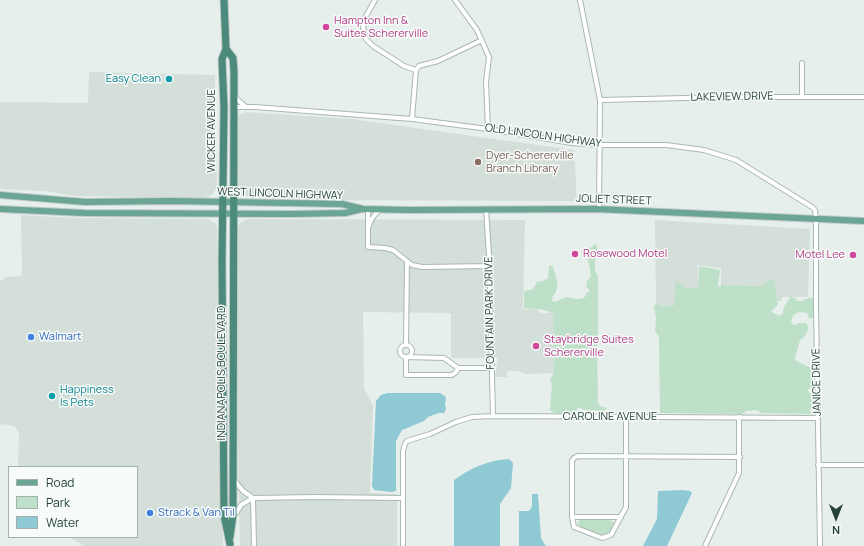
<!DOCTYPE html>
<html>
<head>
<meta charset="utf-8">
<style>
  body { margin:0 }
  #map { position:relative; width:864px; height:546px; overflow:hidden; background:#e6efeb; font-family:Manrope,sans-serif }
  canvas { display:block }
  .legend { position:absolute; left:8px; top:466px; width:130px; height:72px; box-sizing:border-box; background:#f7fbf9; border:1px solid #a3b1ad; margin:0; padding:5px 7px; list-style:none; font-size:12px; color:#24423a }
  .legend li { display:flex; align-items:center; gap:8px; height:20px }
  .legend b { width:20px; border:1px solid #a3b1ad }
  .north { position:absolute; left:816px; top:498px; width:40px; height:40px; -webkit-text-stroke:3px #f7fbf9; paint-order:stroke; rotate:180deg; font-size:11px; font-weight:700; line-height:16px; text-align:center; color:#24423a }
  .north::after { content:''; display:block; margin:auto; width:14px; height:18px; background:#24423a; clip-path:polygon(50% 0,100% 100%,50% 72%,0 100%) }
</style>
</head>
<body>
<div id="map">
<canvas width="864" height="546"></canvas>
<ul class="legend">
<li><b style="height:5px;background:#6aa596"></b>Road</li>
<li><b style="height:11px;background:#bfe0c8"></b>Park</li>
<li><b style="height:11px;background:#8ec9d4"></b>Water</li>
</ul>
<div class="north">N</div>
</div>
<script>
const context = document.querySelector('canvas').getContext('2d');
context.lineJoin = 'round';
function fill(path, color) {
  context.fillStyle = color;
  context.fill(path, 'evenodd');
}
function strokePath(path, color, width, dash) {
  context.strokeStyle = color;
  context.lineWidth = width;
  context.lineCap = dash ? 'butt' : 'round';
  context.setLineDash(dash || []);
  context.stroke(path);
}
function label(font, color, halo, rows, align = 'center') {
  context.font = font + ' Manrope,sans-serif';
  context.lineWidth = 3;
  context.setLineDash([]);
  context.textBaseline = 'middle';
  context.strokeStyle = halo;
  context.fillStyle = color;
  for (const [text, x, y, turn = 0] of rows) {
    context.save();
    context.translate(x, y);
    context.rotate((+turn || 0) * Math.PI / 180);
    context.textAlign = isNaN(turn) ? turn : align;
    if (halo) context.strokeText(text, 0, 0);
    context.fillText(text, 0, 0);
    context.restore();
  }
}
fill(new Path2D(`
  M89,72L215,75L217,187L212,195L205,198L74,196L46,191L0,189V102L88,103Z
  M246,112L351,119L574,150L577,201L307,200L289,198L249,197L241,193L238,188L239,115Z
  M21,215L73,218L208,219L215,223L217,227L219,411L222,447L223,546H84L70,537H137V467H18L19,435L18,431L15,427L10,425L0,424V281L7,277L22,276Z
  M248,219L525,220L523,309H536L539,311L540,313H552L553,314L554,373L525,374L518,371H509L507,372V377H495L498,358H451V313L363,312L364,389L373,405L370,493L397,494V546H240L238,447V227L241,222Z
  M655,220L810,229L808,297H782L781,301H777L775,282L764,286L721,285V268L698,265V288H684L680,284L674,306L662,307L656,303Z`), '#d4dfda');
fill(new Path2D(`
  M595,244L597,246V258L595,260V271L598,276V343H597L598,402L600,406L607,408L603,412C595,409 587,412 580,408H578L575,413H554L550,410L552,384L550,379L554,373L553,314C545,308 533,309 524,308V291L533,289L537,282L543,281L548,278L549,266H553C554,273 559,281 557,289C556,294 552,295 552,301L555,302L566,297L577,299L584,298L587,293L590,290L586,287L587,281L591,277L589,264L585,251C588,248 592,248 595,244Z
  M699,266L720,270L718,286L720,287L721,285L763,286L769,279L775,282L777,302L778,304L776,307L771,311L775,314L780,316L783,313V309L790,297L795,298L797,301C805,302 805,297 813,298V318L809,319L807,313C798,311 793,312 791,322L794,325L798,323H806C811,330 806,336 800,340L795,358V360L813,369L814,386L807,390L813,396L812,406L810,410L812,413L811,414L761,413L757,410L746,411L743,414L660,413L659,337L655,331L656,319L654,307L656,303L662,306H674L676,281L680,284L684,288H698Z
  M580,520H610L613,522L614,524C612,530 608,536 602,536L579,526L578,522Z`), '#bfe0c8');
fill(new Path2D(`
  M388,393H440L446,397L445,404L446,409L444,413H439L433,415L428,417L424,421L402,430L396,441V491L392,492L374,490L372,486L376,401L381,395Z
  M509,459L513,463L511,488L500,504V546H454V480C471,468 488,460 509,459Z
  M683,490L690,491L692,493L667,546H643L657,519L658,491Z
  M532,494H538L541,538L545,545L547,546H519V511H528L530,510L532,506Z`), '#8ec9d4');
const minor = new Path2D(`
  M375,0L366,16L363,27L366,39L373,46L404,66L416,70L419,66L438,61L482,40
  M455,0L477,30L489,57L486,82L488,129
  M580,0L600,100L599,209
  M802,63V97
  M235,97L239,101L246,107
  M600,100L727,97H864
  M234,107H255L412,119L488,129L572,143L600,145H666L704,150L736,160L812,207L815,210L816,219V308L820,546
  M412,119L416,70
  M368,209V247L385,248L393,250L412,265L422,267L490,266
  M486,209L489,255L493,416
  M369,226C371,218 375,214 381,209
  M400 351a6 6 0 1 1 12 0a6 6 0 1 1-12 0Z
  M406,345L407,261
  M407,357L444,358L458,368
  M406,358V375H452L456,372L458,368H492
  M626,417V507L611,535L602,538L574,527L572,517V461L574,458L578,456L740,457
  M818,465H864
  M234,480L243,491L253,498
  M253,498L254,546
  M233,515L237,512L241,505L253,498L314,497L403,498
  M572,517H621
  M403,546V451L405,444L407,441L430,434L456,422L472,417L493,416L818,418
  M705,546L739,473V417`);
const primary = new Path2D(`
  M0,195L85,202L171,201L342,204L363,209L408,210L596,209L864,221
  M0,209L84,213L293,214L345,213L362,209`);
const trunk = new Path2D(`
  M224,0L226,49L222,59L224,107L222,261L224,515L230,544
  M226,49L233,58L234,72L233,515L230,537`);
strokePath(minor, '#a8b8b2', 6);
strokePath(primary, '#c2cac8', 8);
strokePath(trunk, '#c2cac8', 9);
strokePath(minor, '#fff', 4);
strokePath(primary, '#6aa596', 6);
strokePath(trunk, '#4c8a7c', 7);
for (const [x, y, r, color] of [
  [326,27,4,"#d1479c"],
  [169,79,4,"#0f9aa8"],
  [478,162,4,"#8d6e63"],
  [575,254,4,"#d1479c"],
  [853,255,4,"#d1479c"],
  [31,337,4,"#3f7fe0"],
  [536,346,4,"#d1479c"],
  [52,396,4,"#0f9aa8"],
  [150,513,4,"#3f7fe0"]
]) {
  const dot = new Path2D();
  dot.arc(x, y, r, 0, 2 * Math.PI);
  context.fillStyle = color;
  context.fill(dot);
  strokePath(dot, '#f7fbf9', 1.5);
}
label('11px', '#b23c85', '#f7fbf9', [
  ["Hampton Inn &",334,21],
  ["Suites Schererville",334,34],
  ["Rosewood Motel",583,254],
  ["Motel Lee",845,255,"right"],
  ["Staybridge Suites",544,340],
  ["Schererville",544,353]
], 'left');
label('11px', '#0d838f', '#f7fbf9', [
  ["Easy Clean",161,79],
  ["Happiness",60,390,"left"],
  ["Is Pets",60,403,"left"]
], 'right');
label('11px', '#24423a', '#f7fbf9', [
  ["LAKEVIEW DRIVE",732,97,-1],
  ["WICKER AVENUE",212,131,-90],
  ["OLD LINCOLN HIGHWAY",543,136,8],
  ["WEST LINCOLN HIGHWAY",280,194,2],
  ["JOLIET STREET",614,200,2],
  ["FOUNTAIN PARK DRIVE",490,313,-91],
  ["INDIANAPOLIS BOULEVARD",222,373,-90],
  ["JANICE DRIVE",817,382,-91],
  ["CAROLINE AVENUE",610,417]
]);
label('11px', '#785e54', '#f7fbf9', [
  ["Dyer-Schererville",486,156],
  ["Branch Library",486,169]
], 'left');
label('11px', '#366cbe', '#f7fbf9', [
  ["Walmart",39,337],
  ["Strack & Van Til",158,513]
], 'left');
</script>
</body>
</html>
